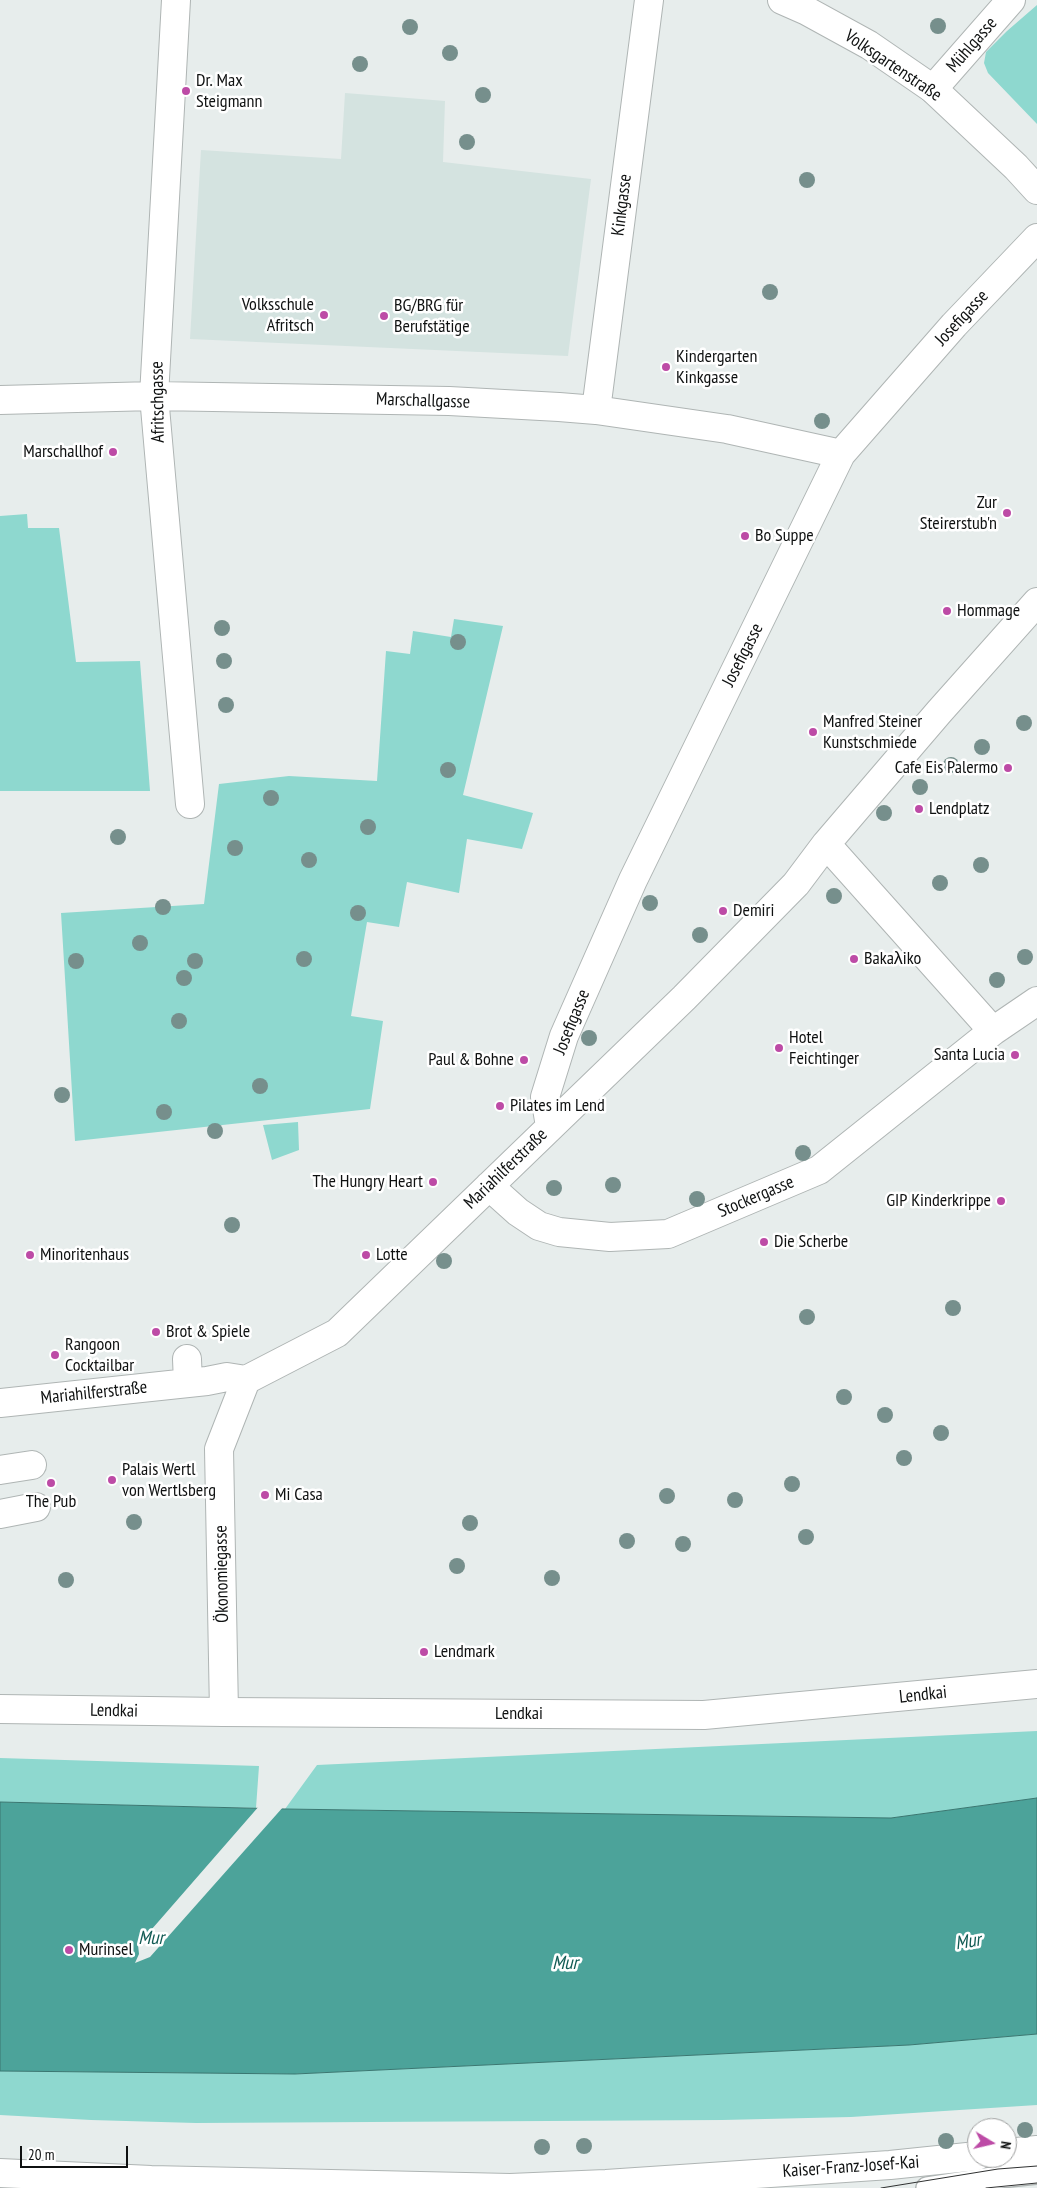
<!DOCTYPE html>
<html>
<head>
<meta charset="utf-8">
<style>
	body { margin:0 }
	#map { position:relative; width:1037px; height:2188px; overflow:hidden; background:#e7edec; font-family:"PT Sans Narrow",sans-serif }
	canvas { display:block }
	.north { position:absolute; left:967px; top:2118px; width:50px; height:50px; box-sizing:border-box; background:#fff; border:1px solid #9fa0a0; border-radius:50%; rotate:99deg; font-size:14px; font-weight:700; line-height:20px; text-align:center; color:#0f1111 }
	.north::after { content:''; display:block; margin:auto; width:18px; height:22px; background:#bd4ba6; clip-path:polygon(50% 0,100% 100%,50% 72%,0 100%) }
	.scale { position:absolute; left:20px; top:2146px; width:108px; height:22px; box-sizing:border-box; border:2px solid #0f1111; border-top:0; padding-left:6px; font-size:15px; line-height:18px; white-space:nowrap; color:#0f1111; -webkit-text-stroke:4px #fff; paint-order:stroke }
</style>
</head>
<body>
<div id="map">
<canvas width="1037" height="2188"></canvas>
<div class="north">N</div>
<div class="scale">20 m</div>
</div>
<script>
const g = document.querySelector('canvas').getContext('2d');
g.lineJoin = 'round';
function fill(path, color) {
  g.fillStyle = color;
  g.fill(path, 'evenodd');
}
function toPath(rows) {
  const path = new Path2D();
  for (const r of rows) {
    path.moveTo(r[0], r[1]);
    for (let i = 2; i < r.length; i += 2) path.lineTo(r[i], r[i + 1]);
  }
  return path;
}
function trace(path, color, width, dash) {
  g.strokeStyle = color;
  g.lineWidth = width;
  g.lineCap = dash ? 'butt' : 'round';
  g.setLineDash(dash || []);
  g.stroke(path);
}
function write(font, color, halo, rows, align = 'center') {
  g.font = font + ' "PT Sans Narrow",sans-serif';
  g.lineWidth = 5;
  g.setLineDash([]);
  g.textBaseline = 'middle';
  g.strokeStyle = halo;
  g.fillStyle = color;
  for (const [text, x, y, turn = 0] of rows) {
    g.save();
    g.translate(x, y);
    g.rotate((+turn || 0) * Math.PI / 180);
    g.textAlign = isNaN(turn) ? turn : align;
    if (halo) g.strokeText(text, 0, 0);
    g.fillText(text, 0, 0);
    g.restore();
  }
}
const built = toPath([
	[345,93,445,101,443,162,591,179,568,356,190,339,201,150,341,159]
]);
const green = toPath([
	[1037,5,1037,124,988,73,984,63,986,52,1007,31],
	[27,514,28,528,59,528,76,662,140,661,150,791,0,791,0,516],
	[454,619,503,626,463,795,533,813,522,849,467,839,459,893,407,882,399,927,367,922,351,1016,383,1021,370,1109,75,1141,61,913,204,904,219,784,289,776,377,781,386,651,410,654,413,631,451,637],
	[298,1122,299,1150,272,1160,263,1125],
	[1037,1731,1037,1798,891,1818,285,1809,317,1765],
	[0,1758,259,1766,256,1808,0,1802],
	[1037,2034,1037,2105,851,2117,722,2120,196,2123,91,2120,0,2115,0,2071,295,2074,909,2045]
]);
const water = toPath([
	[1037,1798,1037,2034,909,2045,295,2074,0,2071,0,1802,285,1809,891,1818,1037,1798]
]);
const pier = toPath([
	[260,1805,284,1806,150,1957,135,1963,139,1954,138,1945]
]);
const lane = toPath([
	[927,2188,999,2177,1037,2173]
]);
const street = toPath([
	[176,0,154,396,190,804],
	[933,89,1011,0],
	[0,400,154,396,449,401,559,407,596,410,727,429,841,454],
	[596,410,649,0],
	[826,844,993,1031],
	[550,1126,545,1097,564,1036,633,880,841,454,954,325,1037,238],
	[489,1186,518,1212,539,1226,559,1232,610,1237,668,1234,819,1170,993,1031,1037,1001],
	[187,1359,188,1383],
	[0,1403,207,1381,227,1377,246,1380,337,1333,684,998,796,884,826,844,939,712,1037,602],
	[0,1470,32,1465],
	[0,1514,36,1507],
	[224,1712,219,1449,246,1380]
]);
const secondary = toPath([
	[782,0,807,11,869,45,933,89,1016,167,1037,190]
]);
const primary = toPath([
	[0,1709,224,1712,704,1715,1037,1684],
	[1007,2153,1037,2150],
	[0,2173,151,2180,510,2188,606,2184,890,2165,977,2156]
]);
const tram = toPath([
	[881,2188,998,2169,1037,2166],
	[986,2188,1037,2183]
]);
const trees = [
	[938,26],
	[410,27],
	[450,53],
	[360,64],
	[483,95],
	[467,142],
	[807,180],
	[770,292],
	[822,421],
	[222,628],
	[458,642],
	[224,661],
	[226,705],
	[1024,723],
	[982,747],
	[951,765],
	[448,770],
	[920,787],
	[271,798],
	[884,813],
	[368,827],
	[118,837],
	[235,848],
	[309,860],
	[981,865],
	[940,883],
	[834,896],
	[650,903],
	[163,907],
	[358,913],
	[700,935],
	[140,943],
	[1025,957],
	[304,959],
	[76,961],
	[195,961],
	[184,978],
	[997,980],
	[179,1021],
	[589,1038],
	[260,1086],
	[62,1095],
	[164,1112],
	[215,1131],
	[803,1153],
	[613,1185],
	[554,1188],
	[697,1199],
	[232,1225],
	[444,1261],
	[953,1308],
	[807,1317],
	[844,1397],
	[885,1415],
	[941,1433],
	[904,1458],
	[792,1484],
	[667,1496],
	[735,1500],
	[134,1522],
	[470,1523],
	[806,1537],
	[627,1541],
	[683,1544],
	[457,1566],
	[552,1578],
	[66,1580],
	[1025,2130],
	[946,2141],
	[584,2146],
	[542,2147]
];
const markers = [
	[186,91,5,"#bd4ba6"],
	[324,315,5,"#bd4ba6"],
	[384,316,5,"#bd4ba6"],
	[666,367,5,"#bd4ba6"],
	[113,452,5,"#bd4ba6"],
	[1007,513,5,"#bd4ba6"],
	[745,536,5,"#bd4ba6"],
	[947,611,5,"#bd4ba6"],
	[813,732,5,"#bd4ba6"],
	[1008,768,5,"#bd4ba6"],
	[919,809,5,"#bd4ba6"],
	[723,911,5,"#bd4ba6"],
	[854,959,5,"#bd4ba6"],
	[779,1048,5,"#bd4ba6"],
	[1015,1055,5,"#bd4ba6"],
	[524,1060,5,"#bd4ba6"],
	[500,1106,5,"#bd4ba6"],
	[433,1182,5,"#bd4ba6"],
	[1001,1201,5,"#bd4ba6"],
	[764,1242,5,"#bd4ba6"],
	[30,1255,5,"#bd4ba6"],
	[366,1255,5,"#bd4ba6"],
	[156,1332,5,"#bd4ba6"],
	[55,1355,5,"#bd4ba6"],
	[112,1480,5,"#bd4ba6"],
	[51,1483,5,"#bd4ba6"],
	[265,1495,5,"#bd4ba6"],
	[424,1652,5,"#bd4ba6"],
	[69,1950,5,"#bd4ba6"]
];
const streetNames = [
	["Mühlgasse",972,45,-49],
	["Volksgartenstraße",893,66,34],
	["Kinkgasse",622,205,-83],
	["Josefigasse",962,318,-47],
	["Marschallgasse",423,401,2],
	["Afritschgasse",158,402,-91],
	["Josefigasse",743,655,-63],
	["Josefigasse",572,1022,-68],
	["Mariahilferstraße",506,1169,-44],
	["Stockergasse",756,1197,-23],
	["Mariahilferstraße",94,1393,-6],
	["Ökonomiegasse",222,1574,-91],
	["Lendkai",923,1695,-6],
	["Lendkai",114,1711,1],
	["Lendkai",519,1714],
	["Kaiser-Franz-Josef-Kai",851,2167,-4]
];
const poiNames = [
	["Dr. Max",196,81],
	["Steigmann",196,102],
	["Volksschule",314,305,"right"],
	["Afritsch",314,326,"right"],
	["BG/BRG für",394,306],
	["Berufstätige",394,327],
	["Kindergarten",676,357],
	["Kinkgasse",676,378],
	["Marschallhof",103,452,"right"],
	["Zur",997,503,"right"],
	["Steirerstub'n",997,524,"right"],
	["Bo Suppe",755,536],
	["Hommage",957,611],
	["Manfred Steiner",823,722],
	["Kunstschmiede",823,743],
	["Cafe Eis Palermo",998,768,"right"],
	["Lendplatz",929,809],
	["Demiri",733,911],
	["Bakaλiko",864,959],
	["Hotel",789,1038],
	["Feichtinger",789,1059],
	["Santa Lucia",1005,1055,"right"],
	["Paul & Bohne",514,1060,"right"],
	["Pilates im Lend",510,1106],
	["The Hungry Heart",423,1182,"right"],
	["GIP Kinderkrippe",991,1201,"right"],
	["Die Scherbe",774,1242],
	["Minoritenhaus",40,1255],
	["Lotte",376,1255],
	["Brot & Spiele",166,1332],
	["Rangoon",65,1345],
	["Cocktailbar",65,1366],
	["Palais Wertl",122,1470],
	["von Wertlsberg",122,1491],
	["Mi Casa",275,1495],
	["The Pub",51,1502,"center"],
	["Lendmark",434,1652],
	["Murinsel",79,1950]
];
const waterNames = [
	["Mur",151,1939],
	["Mur",968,1942,-9],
	["Mur",565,1964]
];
fill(built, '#d4e3e0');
fill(green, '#8ed8cf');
fill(water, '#4ca39a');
trace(water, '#3a7771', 1);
fill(pier, '#e7edec');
trace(lane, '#afb5b4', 24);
trace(street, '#afb5b4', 30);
trace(secondary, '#afb5b4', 30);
trace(primary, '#afb5b4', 30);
trace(lane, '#fff', 21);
trace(street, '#fff', 28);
trace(secondary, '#fff', 28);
trace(primary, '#fff', 28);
trace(tram, '#2f3131', 1);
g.fillStyle = '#768f8c';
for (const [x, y] of trees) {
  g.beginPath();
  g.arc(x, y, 8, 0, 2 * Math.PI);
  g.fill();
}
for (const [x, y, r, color] of markers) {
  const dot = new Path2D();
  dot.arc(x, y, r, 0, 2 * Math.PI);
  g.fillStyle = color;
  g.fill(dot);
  trace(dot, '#fff', 2);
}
write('18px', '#0f1111', '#fff', streetNames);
write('18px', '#0f1111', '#fff', poiNames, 'left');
write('italic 19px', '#115b54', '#fff', waterNames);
</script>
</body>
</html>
